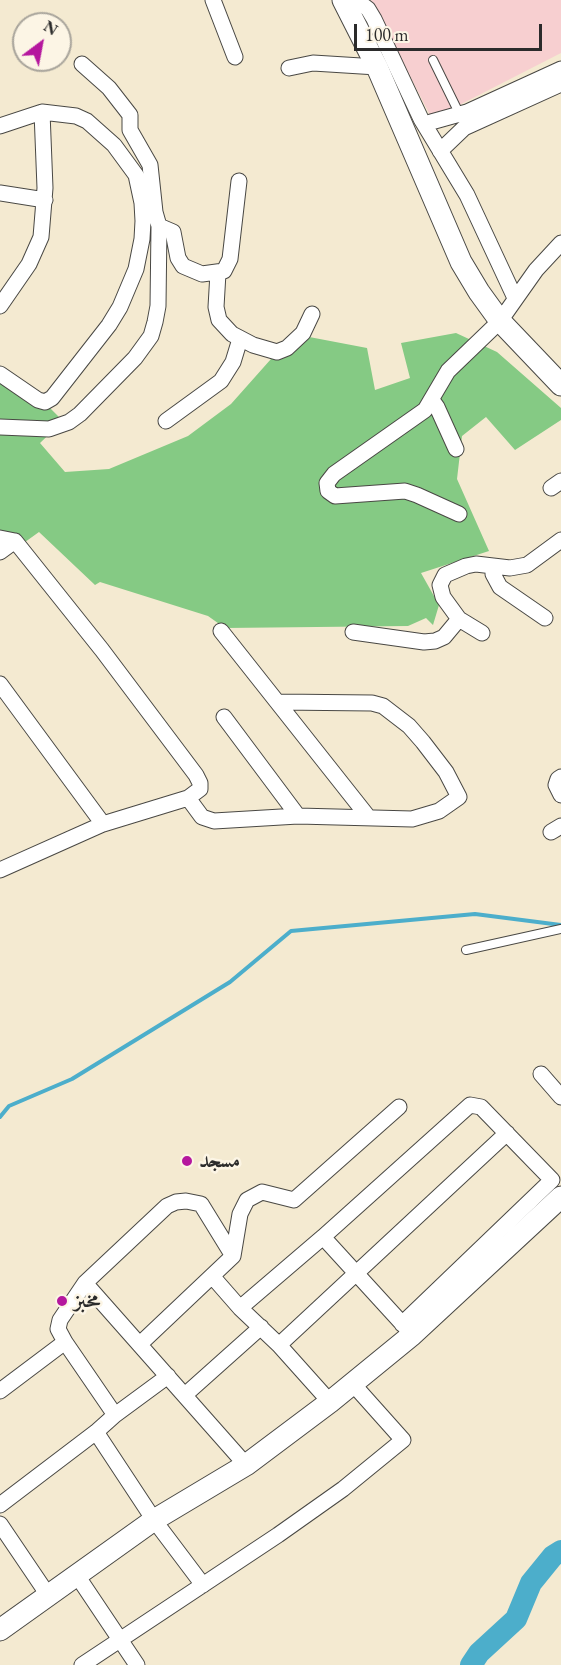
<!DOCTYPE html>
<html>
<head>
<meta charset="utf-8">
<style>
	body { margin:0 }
	#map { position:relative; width:561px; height:1665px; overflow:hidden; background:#f4ead1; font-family:"EB Garamond",serif }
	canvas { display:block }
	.north { position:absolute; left:12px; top:12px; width:60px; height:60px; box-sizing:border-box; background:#fcf5e5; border:2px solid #a8a49b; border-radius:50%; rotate:32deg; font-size:16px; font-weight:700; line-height:24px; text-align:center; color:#2b2b2b }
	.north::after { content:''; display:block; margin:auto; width:21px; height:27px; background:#b5179e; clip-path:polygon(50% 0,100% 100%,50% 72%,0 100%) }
	.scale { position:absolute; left:354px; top:24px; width:188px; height:27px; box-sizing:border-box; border:3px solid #2b2b2b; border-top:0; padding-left:8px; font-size:18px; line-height:21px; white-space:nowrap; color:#2b2b2b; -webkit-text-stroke:4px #fcf5e5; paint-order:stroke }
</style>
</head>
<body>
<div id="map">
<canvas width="561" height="1665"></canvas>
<div class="north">N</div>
<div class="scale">100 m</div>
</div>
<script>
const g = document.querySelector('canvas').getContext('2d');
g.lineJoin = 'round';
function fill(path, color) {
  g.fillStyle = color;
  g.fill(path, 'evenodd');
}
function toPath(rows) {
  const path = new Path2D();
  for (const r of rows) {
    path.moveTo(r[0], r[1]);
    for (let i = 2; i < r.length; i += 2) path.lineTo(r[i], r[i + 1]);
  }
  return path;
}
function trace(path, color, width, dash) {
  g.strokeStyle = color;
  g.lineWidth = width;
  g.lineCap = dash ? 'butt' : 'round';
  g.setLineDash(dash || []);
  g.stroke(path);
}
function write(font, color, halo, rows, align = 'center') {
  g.font = font + ' "EB Garamond",Amiri,serif';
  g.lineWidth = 5;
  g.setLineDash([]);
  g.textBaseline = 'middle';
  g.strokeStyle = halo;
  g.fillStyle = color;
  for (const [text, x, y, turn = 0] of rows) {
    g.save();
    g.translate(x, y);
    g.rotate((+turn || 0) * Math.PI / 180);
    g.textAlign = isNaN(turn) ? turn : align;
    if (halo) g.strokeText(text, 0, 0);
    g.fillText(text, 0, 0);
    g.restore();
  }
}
const built = toPath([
	[371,0,561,0,561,53,432,119]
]);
const green = toPath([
	[456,333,497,352,561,408,561,420,515,450,486,417,462,436,457,479,489,551,421,573,439,605,433,625,426,618,408,626,225,628,208,616,100,582,95,585,39,532,0,560,0,380,48,406,63,421,40,443,65,472,109,469,188,436,231,404,287,341,304,336,367,348,375,390,410,378,401,343]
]);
const stream = toPath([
	[0,1117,9,1106,72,1079,230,982,291,931,475,914,561,925]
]);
const river = toPath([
	[471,1665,479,1653,516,1619,531,1583,553,1556,561,1551]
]);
const lane = toPath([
	[433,60,460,115],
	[466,950,561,929]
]);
const street = toPath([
	[213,0,235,57],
	[345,3,353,1,360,3,368,9,374,19,421,119,467,195,515,298],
	[289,68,313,63,377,67],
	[424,124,467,112,561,69],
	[0,126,42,112,76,116,87,121,114,145,136,175,142,203,143,221,142,239,136,269,120,307,109,325,52,398,45,402,38,400,0,374],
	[440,151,464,128,561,84],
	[0,193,45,200],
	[159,226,173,232,178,258,183,266,202,274,224,271,230,259,239,181],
	[218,273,216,307,219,320,232,334,253,345,277,352,287,348,303,333,312,314],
	[0,306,29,264,41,237,45,188,42,112],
	[432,400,437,407,456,449],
	[166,421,221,381,233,362,240,339],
	[0,427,49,429,69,422,80,414,135,358,151,336,155,322,158,306,159,226,155,212,150,165,130,130,130,115,109,88,82,64],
	[551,488,561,481],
	[459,514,417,495,405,491,335,496,328,491,327,483,334,474,425,410,448,371,500,321,536,270,561,243],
	[0,538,15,541,102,650,196,775,200,783,200,789,188,798,202,817,214,821,298,816,412,819,439,811,459,797,446,772,423,742,409,726,383,706,372,703,279,702],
	[0,552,15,541],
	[493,566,493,574,500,587,545,618],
	[221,631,369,818],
	[353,632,424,642,435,641,444,637,459,619],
	[482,633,459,619,443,597,440,585,445,575,466,566,476,564,510,568,527,565,561,540],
	[0,684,103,824],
	[224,717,298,816],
	[561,777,558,779,556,785,561,795],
	[551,832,561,826],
	[0,870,103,824,188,798],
	[541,1074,561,1097],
	[323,1237,408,1330],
	[212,1276,240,1308,279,1345,330,1402],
	[85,1283,246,1465],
	[240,1308,323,1237,470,1105,481,1107,552,1180,402,1324],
	[140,1344,233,1256,240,1214,247,1200,262,1192,294,1200,399,1107],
	[279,1345,507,1133],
	[0,1391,65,1342],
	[186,1394,261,1327],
	[115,1415,65,1342,58,1329,60,1320,85,1283,167,1206,176,1202,186,1201,201,1204,233,1256],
	[96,1432,154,1520,203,1585],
	[0,1505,96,1432,115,1415,168,1376],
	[0,1524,48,1595],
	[76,1574,137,1665],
	[82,1665,278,1535,343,1489,403,1440,353,1384]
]);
const secondary = toPath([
	[343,0,377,67,461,262,479,292,500,321,561,385],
	[0,1630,154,1520,246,1465,330,1402,412,1335,561,1197]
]);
const markers = [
	[187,1161,6,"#b5179e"],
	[62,1301,6,"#b5179e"]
];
const poiNames = [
	["مسجد",199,1161],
	["مخبز",74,1301]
];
fill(built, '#f7cfd0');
fill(green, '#85ca84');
trace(stream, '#4caecb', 4);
trace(river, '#4caecb', 22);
trace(lane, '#494844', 10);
trace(street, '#494844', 17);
trace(secondary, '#494844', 23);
trace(lane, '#fff', 8);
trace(street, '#fff', 15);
trace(secondary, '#fff', 21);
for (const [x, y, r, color] of markers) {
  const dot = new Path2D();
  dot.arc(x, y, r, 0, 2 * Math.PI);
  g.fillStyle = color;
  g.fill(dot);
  trace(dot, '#fcf5e5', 2);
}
write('bold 21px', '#2b2b2b', '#fcf5e5', poiNames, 'left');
</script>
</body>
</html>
